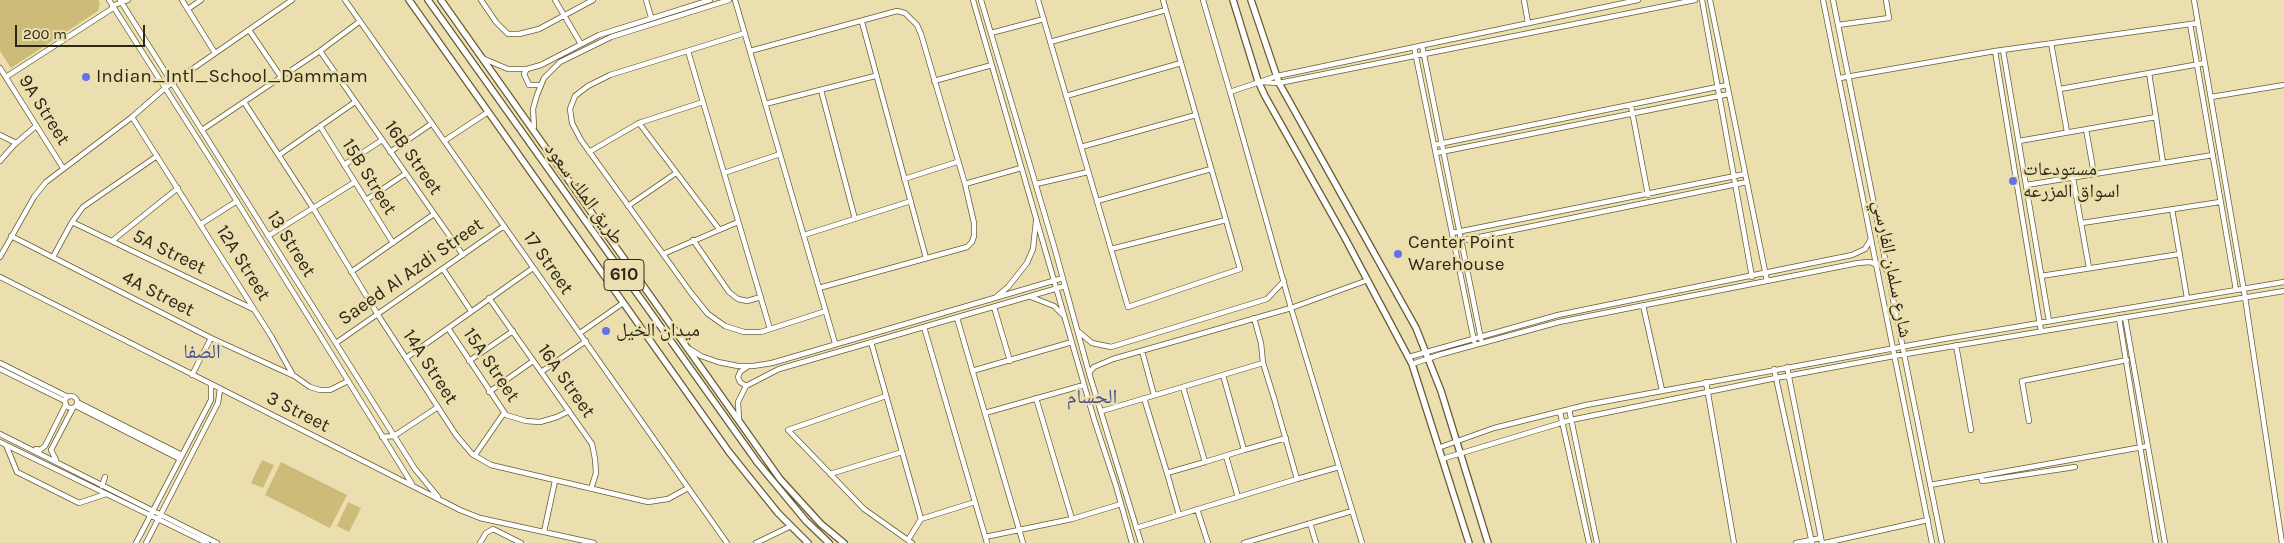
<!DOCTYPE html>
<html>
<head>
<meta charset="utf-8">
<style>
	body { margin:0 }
	#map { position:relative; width:2284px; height:543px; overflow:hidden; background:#ebdfb0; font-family:Karla,sans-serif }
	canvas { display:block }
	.scale { position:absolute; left:15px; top:25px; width:130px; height:22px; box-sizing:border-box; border:2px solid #2d2816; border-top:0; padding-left:6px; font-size:15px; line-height:18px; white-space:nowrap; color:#2d2816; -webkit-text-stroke:4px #ebdfb0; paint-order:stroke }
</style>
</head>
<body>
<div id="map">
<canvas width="2284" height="543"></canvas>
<div class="scale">200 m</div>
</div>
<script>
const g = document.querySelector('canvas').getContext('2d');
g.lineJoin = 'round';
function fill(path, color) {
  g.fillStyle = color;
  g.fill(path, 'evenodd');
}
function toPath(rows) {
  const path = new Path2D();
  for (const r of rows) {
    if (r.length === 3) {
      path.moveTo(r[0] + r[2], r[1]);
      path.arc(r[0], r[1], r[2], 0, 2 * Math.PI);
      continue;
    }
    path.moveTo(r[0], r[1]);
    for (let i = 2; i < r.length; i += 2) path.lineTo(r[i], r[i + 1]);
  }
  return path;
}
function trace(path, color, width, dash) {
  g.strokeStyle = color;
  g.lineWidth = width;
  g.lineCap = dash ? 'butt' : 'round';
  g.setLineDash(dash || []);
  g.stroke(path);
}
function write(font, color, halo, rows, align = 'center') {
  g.font = font + ' Karla,"Noto Naskh Arabic",sans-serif';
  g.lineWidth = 5;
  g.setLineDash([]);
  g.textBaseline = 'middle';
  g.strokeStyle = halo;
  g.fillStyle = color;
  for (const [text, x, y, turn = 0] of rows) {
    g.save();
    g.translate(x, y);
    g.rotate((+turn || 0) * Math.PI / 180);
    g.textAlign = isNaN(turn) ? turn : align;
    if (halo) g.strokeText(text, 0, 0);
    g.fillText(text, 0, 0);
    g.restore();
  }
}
const green = toPath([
	[0,0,98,0,100,2,98,11,11,68,0,51],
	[262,460,274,465,263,488,251,483],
	[281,462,347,495,330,528,265,495],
	[348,502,361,508,349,532,337,526]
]);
const minor = toPath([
	[109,0,218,171,412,484],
	[120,0,415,469,438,497],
	[182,0,215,53],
	[345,0,727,543],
	[481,0,496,22,508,34,519,34,539,29,593,0],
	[555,0,581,44],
	[646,0,651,17],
	[735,0,835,343],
	[973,0,1094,419,1116,486,1132,543],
	[981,0,1054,246,1089,373,1141,543],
	[1038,0,1128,307,1240,269,1163,0],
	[1203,0,1230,92,1277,76,1638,0],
	[1524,0,1528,23],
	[1702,0,1752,277],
	[1710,0,1767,281],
	[1823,0,1932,543],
	[1833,0,1942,543],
	[2194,0,2245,297,2282,543],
	[112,6,128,0],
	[188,9,201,0],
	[862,22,926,258],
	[2190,24,2236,290],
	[1838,25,1889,18,1886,0],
	[249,30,281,77],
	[745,33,610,75,588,86,575,96,570,109,572,123,581,140,691,293,708,314,725,326,744,332,761,332,826,311],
	[991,33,1044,19],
	[1050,42,1166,10],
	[2051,43,2067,132],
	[1422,45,1481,339],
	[1414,47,1474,341],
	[2003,50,2049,321],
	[320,51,463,255],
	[688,51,770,329],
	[750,51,897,11,905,13,917,25,921,34,965,184,974,223,974,236,972,242,967,247,819,288],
	[1995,51,2041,331],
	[482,58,508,69,527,69,541,65,599,35,710,0],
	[0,68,63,168],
	[527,69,524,74,529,85,541,85],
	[6,77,113,8],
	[1840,78,1995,51,2198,23],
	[934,81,992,65],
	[1262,82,1279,83,1695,0],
	[2060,89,2205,63],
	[821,90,855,219],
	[1230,92,1291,308,1362,543],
	[1066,96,1181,63],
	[2211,97,2284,85],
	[244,102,313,208,378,315,456,435,472,454,491,465,648,502,668,499,688,488],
	[765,104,875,76],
	[1631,106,1648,195],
	[132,117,271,336,293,375,310,387,320,390,330,390,348,381],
	[2156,117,2163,163],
	[639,123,719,229],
	[320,126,393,243],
	[534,127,533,109,537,95,544,78,560,62,611,37,729,0],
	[2086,129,2094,174],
	[202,130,320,51,359,22],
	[0,135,16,143],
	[444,141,488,112],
	[2019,141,2156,117,2149,73],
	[1434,145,1727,85],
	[1081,147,1196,115],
	[390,152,431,124],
	[589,152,639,123,703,102],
	[1436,153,1729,94],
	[279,155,355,102],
	[0,161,14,145,36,126],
	[344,165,382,140],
	[724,173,780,154],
	[2073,178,2089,268],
	[904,179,957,162],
	[965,184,1021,168],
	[1036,184,1088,172],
	[2026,185,2213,155],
	[366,200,405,174],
	[1097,201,1211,169],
	[628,206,676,173],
	[2172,209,2187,298],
	[72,222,253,309],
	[2082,223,2220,202],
	[201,224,237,201],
	[1452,233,1745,174],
	[804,235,911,201],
	[11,236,211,338,292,375],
	[268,236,355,182],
	[693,240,729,292,738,299,747,301,761,297],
	[112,241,178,188],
	[1460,241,1747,182],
	[1111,249,1226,220],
	[663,254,738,222],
	[0,257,34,197,46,182,132,117,165,88,292,0],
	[53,257,72,222,83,207,157,156],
	[443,269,471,311],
	[351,272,434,214],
	[2041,276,2180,254],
	[0,277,460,510,480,518,594,543],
	[996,297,1008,287,1027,263,1033,249,1036,221],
	[1031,297,1054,306,1063,315],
	[489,298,592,444,595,459,596,473,591,489],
	[1643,305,1662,390],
	[994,307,1010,361],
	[2125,317,2165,543],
	[957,318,1023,543],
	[1254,318,1261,343,1263,363],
	[2119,318,2156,543],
	[924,327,987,543],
	[448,328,506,415,526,421,540,422,557,417,569,411],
	[1079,332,1092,343,1111,347,1267,299,1284,281],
	[580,333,623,303],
	[871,342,921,519,908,540],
	[336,343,504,226],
	[1956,345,1971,430],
	[688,348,701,356,718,362,738,366,753,366,772,363,1063,278],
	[1142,351,1154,395],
	[1409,357,1558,315,1852,255,1865,249,1871,239],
	[406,358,533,268],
	[469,361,513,331],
	[0,363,68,397],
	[1412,364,1442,354,1559,322,1858,263,1870,262,1877,265],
	[1787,367,1822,543],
	[0,369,65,401],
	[1774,369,1812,543],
	[972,371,1072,342],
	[541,372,586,341],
	[1089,373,1094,367,1113,359,1291,308,1368,280],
	[192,375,211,338],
	[1706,382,1734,543],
	[746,386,740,382,738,377,740,372,747,367],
	[489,392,533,361],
	[886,396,788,430,864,509,912,543],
	[71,402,6],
	[1036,398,1072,519],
	[1144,398,1167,473],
	[77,402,182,455],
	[76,406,180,459],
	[1569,409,1597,543],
	[1102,411,1263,363,1274,398,1297,479,1136,528],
	[1560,412,1589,543],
	[985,413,1084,385],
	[739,420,738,402,746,386,779,369,1065,286],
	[2029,421,2022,381,2127,360],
	[0,434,217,543],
	[382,437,394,436,438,407],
	[0,442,207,543],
	[6,445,17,472,79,503,106,494],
	[1438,448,1494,428,1586,405,1944,339,2284,282],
	[36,449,40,450,45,446,66,404],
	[1244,450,1286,438],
	[475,455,504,413],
	[1226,456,1238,497],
	[1442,459,1571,420,1776,378,1894,356,2284,291],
	[56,460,51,450,73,408],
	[1205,462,1244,450,1223,375],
	[830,474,902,452],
	[1981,476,1982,481,2075,467],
	[1297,479,1339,467],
	[1930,485,2148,446],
	[102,486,105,477],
	[1197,509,1208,543],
	[1179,515,1167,473,1205,462,1183,387],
	[921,519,975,502],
	[1310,523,1316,543],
	[544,532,555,481],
	[985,537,1072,519,1121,504],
	[136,543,211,400,211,385],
	[146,543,218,403,220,389],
	[480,543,486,533,493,529,521,543],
	[756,543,791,526],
	[1244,543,1352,511],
	[1796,543,1821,538],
	[1825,543,1928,520]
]);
const major = toPath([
	[409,0,729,452,778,513,808,543],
	[428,0,757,462,806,521,829,543],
	[441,0,780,479,821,524,844,543],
	[1233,0,1258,81,1265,96,1345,238,1412,364,1469,543],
	[1251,0,1279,83,1416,328,1441,391,1488,543]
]);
const markers = [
	[86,77,5,"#6471e9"],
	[2013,181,5,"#6471e9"],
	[1398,254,5,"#6471e9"],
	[606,331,5,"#6471e9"]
];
const shields = [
	[624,275,40]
];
const shieldNames = [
	["610",624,275]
];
const poiNames = [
	["Indian_Intl_School_Dammam",96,77],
	["مستودعات",2023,170],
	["اسواق المزرعه",2023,192],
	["Center Point",1408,243],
	["Warehouse",1408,265],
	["ميدان الخيل",616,331]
];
const streetNames = [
	["9A Street",44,110,58],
	["16B Street",413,158,55],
	["15B Street",369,177,58],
	["طريق الملك سعود",584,194,54],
	["13 Street",291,244,58],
	["5A Street",169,252,26],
	["12A Street",243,263,58],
	["17 Street",548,263,55],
	["شارع سلمان الفارسي",1892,269,79],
	["Saeed Al Azdi Street",411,272,-35],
	["4A Street",158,294,27],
	["15A Street",491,365,56],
	["14A Street",430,367,57],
	["16A Street",566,381,55],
	["3 Street",298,412,27]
];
const neighbourhoodNames = [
	["الصفا",202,352],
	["الحسام",1092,397]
];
fill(green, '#cdbb79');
trace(minor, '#675c31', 6);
trace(major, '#675c31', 8);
trace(minor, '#fff', 4.5);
trace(major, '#fff', 5.5);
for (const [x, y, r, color] of markers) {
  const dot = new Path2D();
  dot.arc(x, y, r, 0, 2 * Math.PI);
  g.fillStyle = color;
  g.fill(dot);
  trace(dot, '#ebdfb0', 2);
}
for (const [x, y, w] of shields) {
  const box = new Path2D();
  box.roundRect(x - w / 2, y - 15.5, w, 31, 4);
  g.fillStyle = '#ebdfb0';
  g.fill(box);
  trace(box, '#2d2816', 1);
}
write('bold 18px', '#2d2816', null, shieldNames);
write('19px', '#2d2816', '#ebdfb0', poiNames, 'left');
write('19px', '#2d2816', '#ebdfb0', streetNames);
write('20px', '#434c89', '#ebdfb0', neighbourhoodNames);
</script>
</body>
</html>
